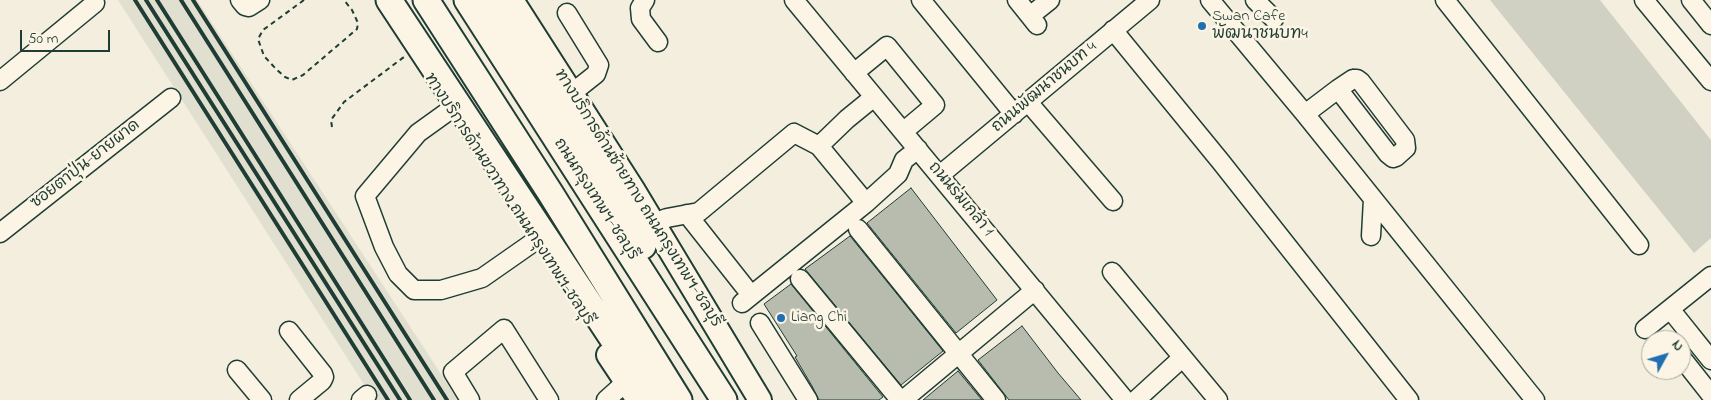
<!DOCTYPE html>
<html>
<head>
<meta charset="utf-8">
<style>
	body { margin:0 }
	#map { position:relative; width:1711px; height:400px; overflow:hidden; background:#f3eede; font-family:"Indie Flower",sans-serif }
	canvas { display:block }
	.north { position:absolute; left:1641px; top:330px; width:50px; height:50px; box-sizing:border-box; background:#fcf5e5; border:1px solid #a4ab9e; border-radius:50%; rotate:51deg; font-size:14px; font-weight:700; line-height:20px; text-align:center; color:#1f3d34 }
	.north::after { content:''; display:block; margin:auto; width:18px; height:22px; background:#1f6fb2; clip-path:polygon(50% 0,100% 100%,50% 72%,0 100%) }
	.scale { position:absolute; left:20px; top:30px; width:90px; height:22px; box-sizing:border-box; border:2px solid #1f3d34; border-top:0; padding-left:6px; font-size:15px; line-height:18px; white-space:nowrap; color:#1f3d34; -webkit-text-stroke:4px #fcf5e5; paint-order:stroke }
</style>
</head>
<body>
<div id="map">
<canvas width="1711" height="400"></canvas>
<div class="north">N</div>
<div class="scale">50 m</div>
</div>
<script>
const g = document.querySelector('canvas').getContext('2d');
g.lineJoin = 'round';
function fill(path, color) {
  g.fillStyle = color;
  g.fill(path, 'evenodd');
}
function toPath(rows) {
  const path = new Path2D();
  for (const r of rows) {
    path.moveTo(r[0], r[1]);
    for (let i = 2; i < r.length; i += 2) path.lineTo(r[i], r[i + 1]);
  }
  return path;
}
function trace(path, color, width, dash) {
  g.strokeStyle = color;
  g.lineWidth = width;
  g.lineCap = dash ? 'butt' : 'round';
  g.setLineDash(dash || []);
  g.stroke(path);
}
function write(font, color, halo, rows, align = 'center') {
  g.font = font + ' "Indie Flower","Playpen Sans Thai",sans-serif';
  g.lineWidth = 5;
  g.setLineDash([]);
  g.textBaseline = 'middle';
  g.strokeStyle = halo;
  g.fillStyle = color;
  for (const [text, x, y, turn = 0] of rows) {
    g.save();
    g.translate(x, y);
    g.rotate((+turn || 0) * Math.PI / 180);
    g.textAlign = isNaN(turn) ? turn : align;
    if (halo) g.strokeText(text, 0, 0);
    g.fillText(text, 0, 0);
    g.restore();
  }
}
const built = toPath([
	[118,0,197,0,458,400,374,400]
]);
const green = toPath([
	[1490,0,1600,0,1711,140,1711,238,1694,253]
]);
const building = toPath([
	[911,188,997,300,956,333,867,223,911,188],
	[850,236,943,351,901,385,805,269,850,236],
	[791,284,883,397,879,400,819,400,812,386,795,357,797,356,764,304,791,284],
	[1022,326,1058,373,1081,400,1009,400,978,360,1022,326],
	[958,371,982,400,923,400,958,371]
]);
const path = toPath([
	[304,0,263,30,258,39,264,56,276,69,285,77,292,80,303,75,357,29,358,23,352,10,344,0],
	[332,127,331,120,344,102,404,57]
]);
const minor = toPath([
	[240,0,245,6,249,7,260,0],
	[645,0,640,8,641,19,658,42],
	[794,0,1125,400],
	[921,0,1014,114],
	[1017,0,1037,25],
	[1210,0,1305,114,1535,400],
	[1255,0,1274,19],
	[1445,0,1639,245],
	[1644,0,1711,81],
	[1691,0,1711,25],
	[567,13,599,65,596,74,572,93],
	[1030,16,1050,0],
	[1113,30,1221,162,1409,400],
	[854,73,887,46,935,105,904,131],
	[1353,79,1357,79,1361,82,1405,140,1406,148,1396,157,1393,158,1388,154,1338,89,1353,79],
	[0,81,95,3],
	[1028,102,1113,201],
	[450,110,418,133,365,196,384,247,398,274,414,290,441,290,482,278,535,241],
	[1305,114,1338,89],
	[940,175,1150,0],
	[866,203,819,146,847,119,874,97],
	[687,214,751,295],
	[654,223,667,218,699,212,794,133,819,146],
	[858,229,996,400],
	[0,233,171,98],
	[1371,236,1373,199],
	[1112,272,1218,400],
	[800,279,900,400],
	[742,303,866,203,898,174,904,160,918,149],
	[1670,309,1711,360],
	[760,323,808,400],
	[1645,329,1711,276],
	[289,331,323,374,324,377,322,381,299,400],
	[1681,357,1711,395],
	[237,370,262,400],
	[361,400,367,395],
	[470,400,453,372,504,329,549,400],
	[606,400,626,382],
	[903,400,1035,290],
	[1136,400,1182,358]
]);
const major = toPath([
	[512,0,633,189,760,400],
	[608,355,638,400]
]);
const highway = toPath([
	[389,0,653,400],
	[426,0,551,194,679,400],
	[467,0,724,400],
	[493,0,597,162,643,246]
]);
const rail = toPath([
	[135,0,388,400],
	[146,0,400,400],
	[157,0,410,400],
	[181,0,434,400],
	[193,0,447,400]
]);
const markers = [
	[1202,26,5,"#1f6fb2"],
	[781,318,5,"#1f6fb2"]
];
const poiNames = [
	["Swan Cafe",1212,17],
	["พัฒนาชนบท4",1212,35],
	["Liang Chi",791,318]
];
const streetNames = [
	["ถนนพัฒนาชนบท 4",1045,88,-40],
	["ซอยตาปุ่น-ยายผาด",86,165,-38],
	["ทางบริการด้านซ้ายทาง ถนนกรุงเทพฯ-ชลบุรี",637,199,58],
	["ทางบริการด้านขวาทาง ถนนกรุงเทพฯ-ชลบุรี",508,200,57],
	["ถนนกรุงเทพฯ-ชลบุรี",595,200,57],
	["ถนนร่มเกล้า 1",960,200,50]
];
fill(built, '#e1dfd0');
fill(green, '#d0d1c2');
fill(building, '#b8bcae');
trace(building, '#1f3d34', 1);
trace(minor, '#1f3d34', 21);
trace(major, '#1f3d34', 26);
trace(highway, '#1f3d34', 29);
trace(path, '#1f3d34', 2, [5, 4]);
trace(minor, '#fcf5e5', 18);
trace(major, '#fcf5e5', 22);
trace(highway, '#fcf5e5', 25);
trace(rail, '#1f3d34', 4);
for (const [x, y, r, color] of markers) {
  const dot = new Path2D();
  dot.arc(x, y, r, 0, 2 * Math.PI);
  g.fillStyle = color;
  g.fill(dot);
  trace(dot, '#fcf5e5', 2);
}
write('16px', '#1f3d34', '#fcf5e5', poiNames, 'left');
write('16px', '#1f3d34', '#fcf5e5', streetNames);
</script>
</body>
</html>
